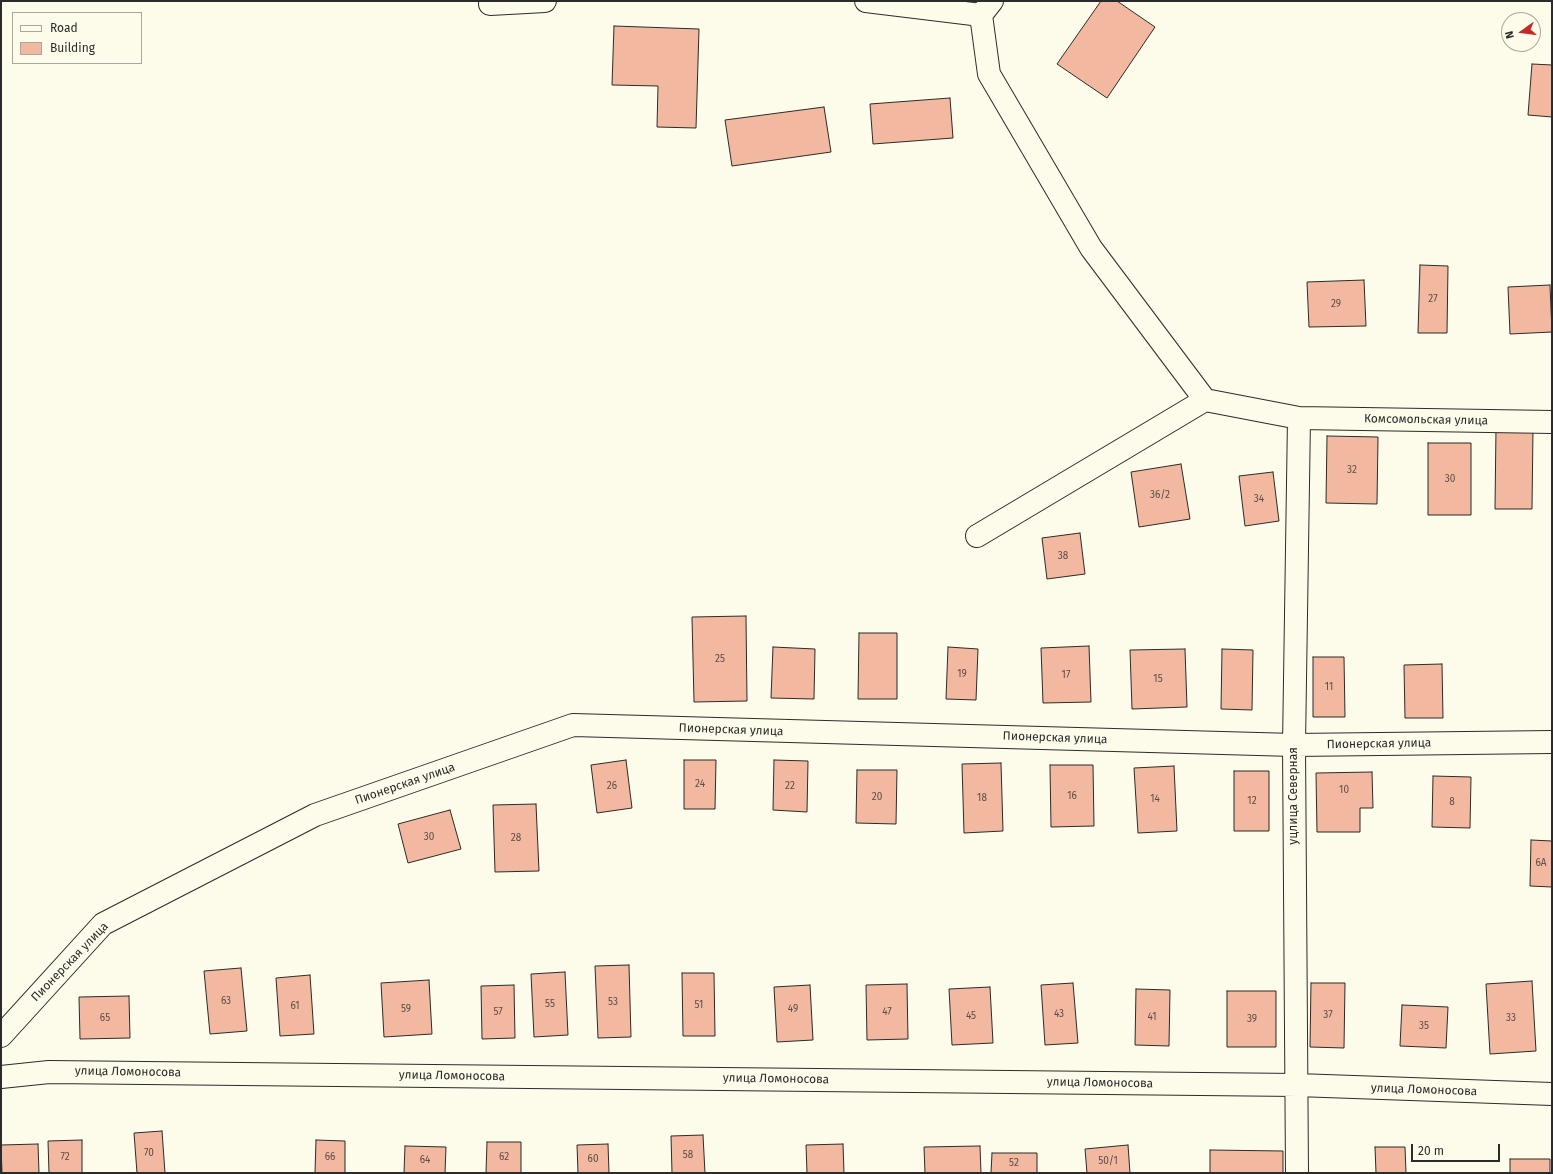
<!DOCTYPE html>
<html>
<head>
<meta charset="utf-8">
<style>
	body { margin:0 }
	#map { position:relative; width:1553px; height:1174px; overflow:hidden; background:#fdfbea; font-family:"Fira Sans",sans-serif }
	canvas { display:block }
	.frame { position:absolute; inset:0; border:2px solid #2b2b2b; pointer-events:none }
	.legend { position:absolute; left:12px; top:12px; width:130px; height:52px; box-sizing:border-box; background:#fdfbea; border:1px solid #a9a89e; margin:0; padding:5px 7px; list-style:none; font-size:12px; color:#2b2b2b }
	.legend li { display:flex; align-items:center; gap:8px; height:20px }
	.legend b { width:20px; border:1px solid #a9a89e }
	.north { position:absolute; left:1501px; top:12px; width:40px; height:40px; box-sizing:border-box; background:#fdfbea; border:1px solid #a9a89e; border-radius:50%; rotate:256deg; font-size:11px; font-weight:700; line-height:16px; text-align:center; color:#2b2b2b }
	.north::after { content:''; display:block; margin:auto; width:14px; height:18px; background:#c62828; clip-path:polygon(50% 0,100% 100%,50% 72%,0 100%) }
	.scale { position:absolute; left:1411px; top:1144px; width:89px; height:18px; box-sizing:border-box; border:2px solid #2b2b2b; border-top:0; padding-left:5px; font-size:12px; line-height:14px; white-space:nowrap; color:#2b2b2b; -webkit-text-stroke:3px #fdfbea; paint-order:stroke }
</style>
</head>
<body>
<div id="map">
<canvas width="1553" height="1174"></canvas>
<div class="frame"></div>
<ul class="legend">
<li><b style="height:5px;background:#fdfbea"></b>Road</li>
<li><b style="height:11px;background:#f2b8a0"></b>Building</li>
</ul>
<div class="north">N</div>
<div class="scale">20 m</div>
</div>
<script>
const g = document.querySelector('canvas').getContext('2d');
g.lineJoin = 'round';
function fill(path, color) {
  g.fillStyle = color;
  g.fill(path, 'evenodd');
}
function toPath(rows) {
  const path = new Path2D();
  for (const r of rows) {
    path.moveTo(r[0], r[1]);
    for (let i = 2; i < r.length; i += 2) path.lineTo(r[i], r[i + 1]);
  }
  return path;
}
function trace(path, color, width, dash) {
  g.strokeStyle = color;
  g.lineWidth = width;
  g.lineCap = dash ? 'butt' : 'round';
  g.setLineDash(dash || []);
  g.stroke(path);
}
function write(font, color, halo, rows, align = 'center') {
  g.font = font + ' "Fira Sans",sans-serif';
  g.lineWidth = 3;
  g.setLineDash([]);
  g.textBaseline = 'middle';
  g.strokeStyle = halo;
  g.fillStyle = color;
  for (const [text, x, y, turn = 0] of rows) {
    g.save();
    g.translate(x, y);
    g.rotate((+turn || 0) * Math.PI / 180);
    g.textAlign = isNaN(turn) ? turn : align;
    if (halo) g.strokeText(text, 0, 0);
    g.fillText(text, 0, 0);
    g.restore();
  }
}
const building = toPath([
	[1101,1,1117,1,1155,27,1107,98,1057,64,1101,1],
	[614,26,699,29,696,128,657,127,658,86,612,85,614,26],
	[1532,64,1552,65,1552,117,1528,115,1532,64],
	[950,98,953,138,873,144,870,104,950,98],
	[824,107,831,152,732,166,725,120,824,107],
	[1420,265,1448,266,1447,333,1418,333,1420,265],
	[1364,280,1366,326,1309,327,1307,282,1364,280],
	[1550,285,1552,332,1510,334,1508,287,1550,285],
	[1496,427,1533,428,1532,509,1495,509,1496,427],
	[1327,436,1378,437,1377,504,1326,503,1327,436],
	[1428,443,1471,443,1471,515,1428,515,1428,443],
	[1181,464,1190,519,1139,527,1131,472,1181,464],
	[1273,472,1279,521,1245,526,1239,476,1273,472],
	[1080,533,1085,574,1047,579,1042,538,1080,533],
	[746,616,747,701,694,702,692,617,746,616],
	[859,633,897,633,897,699,858,699,859,633],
	[1089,646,1091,702,1043,703,1041,648,1089,646],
	[773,647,815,649,814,699,771,698,773,647],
	[948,647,978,649,976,700,946,699,948,647],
	[1185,649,1187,707,1132,709,1130,650,1185,649],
	[1222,649,1253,650,1252,710,1221,709,1222,649],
	[1313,657,1344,657,1345,717,1313,717,1313,657],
	[1442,664,1443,718,1405,718,1404,665,1442,664],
	[626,760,632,808,597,813,591,765,626,760],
	[684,760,716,760,715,809,684,809,684,760],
	[774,760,808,761,807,812,773,810,774,760],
	[1001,763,1003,831,964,833,962,764,1001,763],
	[1050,765,1093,765,1094,826,1051,827,1050,765],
	[1174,766,1177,831,1138,833,1134,768,1174,766],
	[857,770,897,770,896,824,856,823,857,770],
	[1234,771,1269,771,1269,831,1234,831,1234,771],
	[1372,772,1373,808,1360,808,1360,832,1317,832,1316,773,1372,772],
	[1433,776,1471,777,1470,828,1432,827,1433,776],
	[536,804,539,871,495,872,493,805,536,804],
	[450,810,461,849,408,863,398,824,450,810],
	[1531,840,1552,841,1552,887,1530,886,1531,840],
	[629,965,631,1037,598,1038,595,966,629,965],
	[241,968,247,1031,210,1034,204,971,241,968],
	[565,972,568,1035,534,1037,531,974,565,972],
	[682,973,714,973,715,1036,683,1036,682,973],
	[310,975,314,1034,280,1036,276,978,310,975],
	[429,980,432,1034,384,1037,381,983,429,980],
	[1532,981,1536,1051,1490,1054,1486,984,1532,981],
	[1073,983,1078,1043,1045,1045,1041,985,1073,983],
	[1311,983,1345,983,1344,1048,1310,1047,1311,983],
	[907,984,908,1039,867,1040,866,985,907,984],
	[514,985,515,1038,482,1039,481,986,514,985],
	[810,985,813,1040,777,1042,774,987,810,985],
	[990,987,993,1043,952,1045,949,989,990,987],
	[1136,989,1170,990,1169,1046,1135,1045,1136,989],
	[1227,991,1276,991,1276,1047,1227,1047,1227,991],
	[129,996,130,1038,80,1039,79,997,129,996],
	[1402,1005,1448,1007,1446,1048,1400,1046,1402,1005],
	[162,1131,165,1173,137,1173,134,1133,162,1131],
	[703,1135,705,1173,672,1173,671,1136,703,1135],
	[82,1140,82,1173,49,1173,48,1141,82,1140],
	[316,1140,345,1141,345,1173,315,1173,316,1140],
	[487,1142,521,1142,521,1173,486,1173,487,1142],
	[38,1144,39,1173,2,1173,1,1145,38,1144],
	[608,1144,609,1173,578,1173,577,1145,608,1144],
	[843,1144,844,1173,807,1173,806,1145,843,1144],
	[1128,1145,1130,1173,1087,1173,1085,1149,1128,1145],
	[405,1146,446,1147,445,1173,404,1173,405,1146],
	[980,1146,981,1173,925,1173,924,1147,980,1146],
	[1375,1147,1405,1147,1406,1173,1376,1173,1375,1147],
	[1210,1150,1283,1151,1283,1173,1210,1173,1210,1150],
	[992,1153,1037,1153,1037,1173,991,1173,992,1153],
	[1510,1159,1550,1159,1550,1173,1510,1173,1510,1159]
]);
const street = toPath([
	[866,1,981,15,989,74,1091,248,1205,400,1299,418,1552,422],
	[490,4,545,1],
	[981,15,992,1],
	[977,536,1205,400],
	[1,1036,103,924,315,815,573,725,1294,745,1552,742],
	[1,1077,49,1072,1297,1085,1552,1094],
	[1297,1173,1294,745,1299,418]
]);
const numberNames = [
	["27",1433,299],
	["29",1336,304],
	["32",1352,470],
	["30",1450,479],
	["36/2",1160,495],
	["34",1259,499],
	["38",1063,556],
	["25",720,659],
	["19",962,674],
	["17",1066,675],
	["15",1158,679],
	["11",1329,687],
	["24",700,784],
	["26",612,786],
	["22",790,786],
	["10",1344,790],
	["16",1072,796],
	["20",877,797],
	["18",982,798],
	["14",1155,799],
	["12",1252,801],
	["8",1452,802],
	["30",429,837],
	["28",516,838],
	["6А",1541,863],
	["63",226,1001],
	["53",613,1002],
	["55",550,1004],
	["51",699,1005],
	["61",295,1006],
	["59",406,1009],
	["49",793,1009],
	["57",498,1012],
	["47",887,1012],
	["43",1059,1014],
	["37",1328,1015],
	["45",971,1016],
	["41",1152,1017],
	["65",105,1018],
	["33",1511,1018],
	["39",1252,1019],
	["35",1424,1026],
	["70",149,1153],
	["58",688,1155],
	["72",65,1157],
	["66",330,1157],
	["62",504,1157],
	["60",593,1159],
	["64",425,1160],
	["50/1",1108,1161],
	["52",1014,1163]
];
const streetNames = [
	["Комсомольская улица",1426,420,1],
	["Пионерская улица",731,730,2],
	["Пионерская улица",1055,738,2],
	["Пионерская улица",1379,744,-1],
	["Пионерская улица",405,784,-19],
	["уцлица Северная",1294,796,-90],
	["Пионерская улица",70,962,-46],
	["улица Ломоносова",128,1072,1],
	["улица Ломоносова",452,1076,1],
	["улица Ломоносова",776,1079,1],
	["улица Ломоносова",1100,1083,1],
	["улица Ломоносова",1424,1090,2]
];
fill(building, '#f2b8a0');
trace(building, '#2b2b2b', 1);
trace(street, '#2b2b2b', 24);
trace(street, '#fdfbea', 22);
write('10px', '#5d4e48', null, numberNames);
write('12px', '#2b2b2b', '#fdfbea', streetNames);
</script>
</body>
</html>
